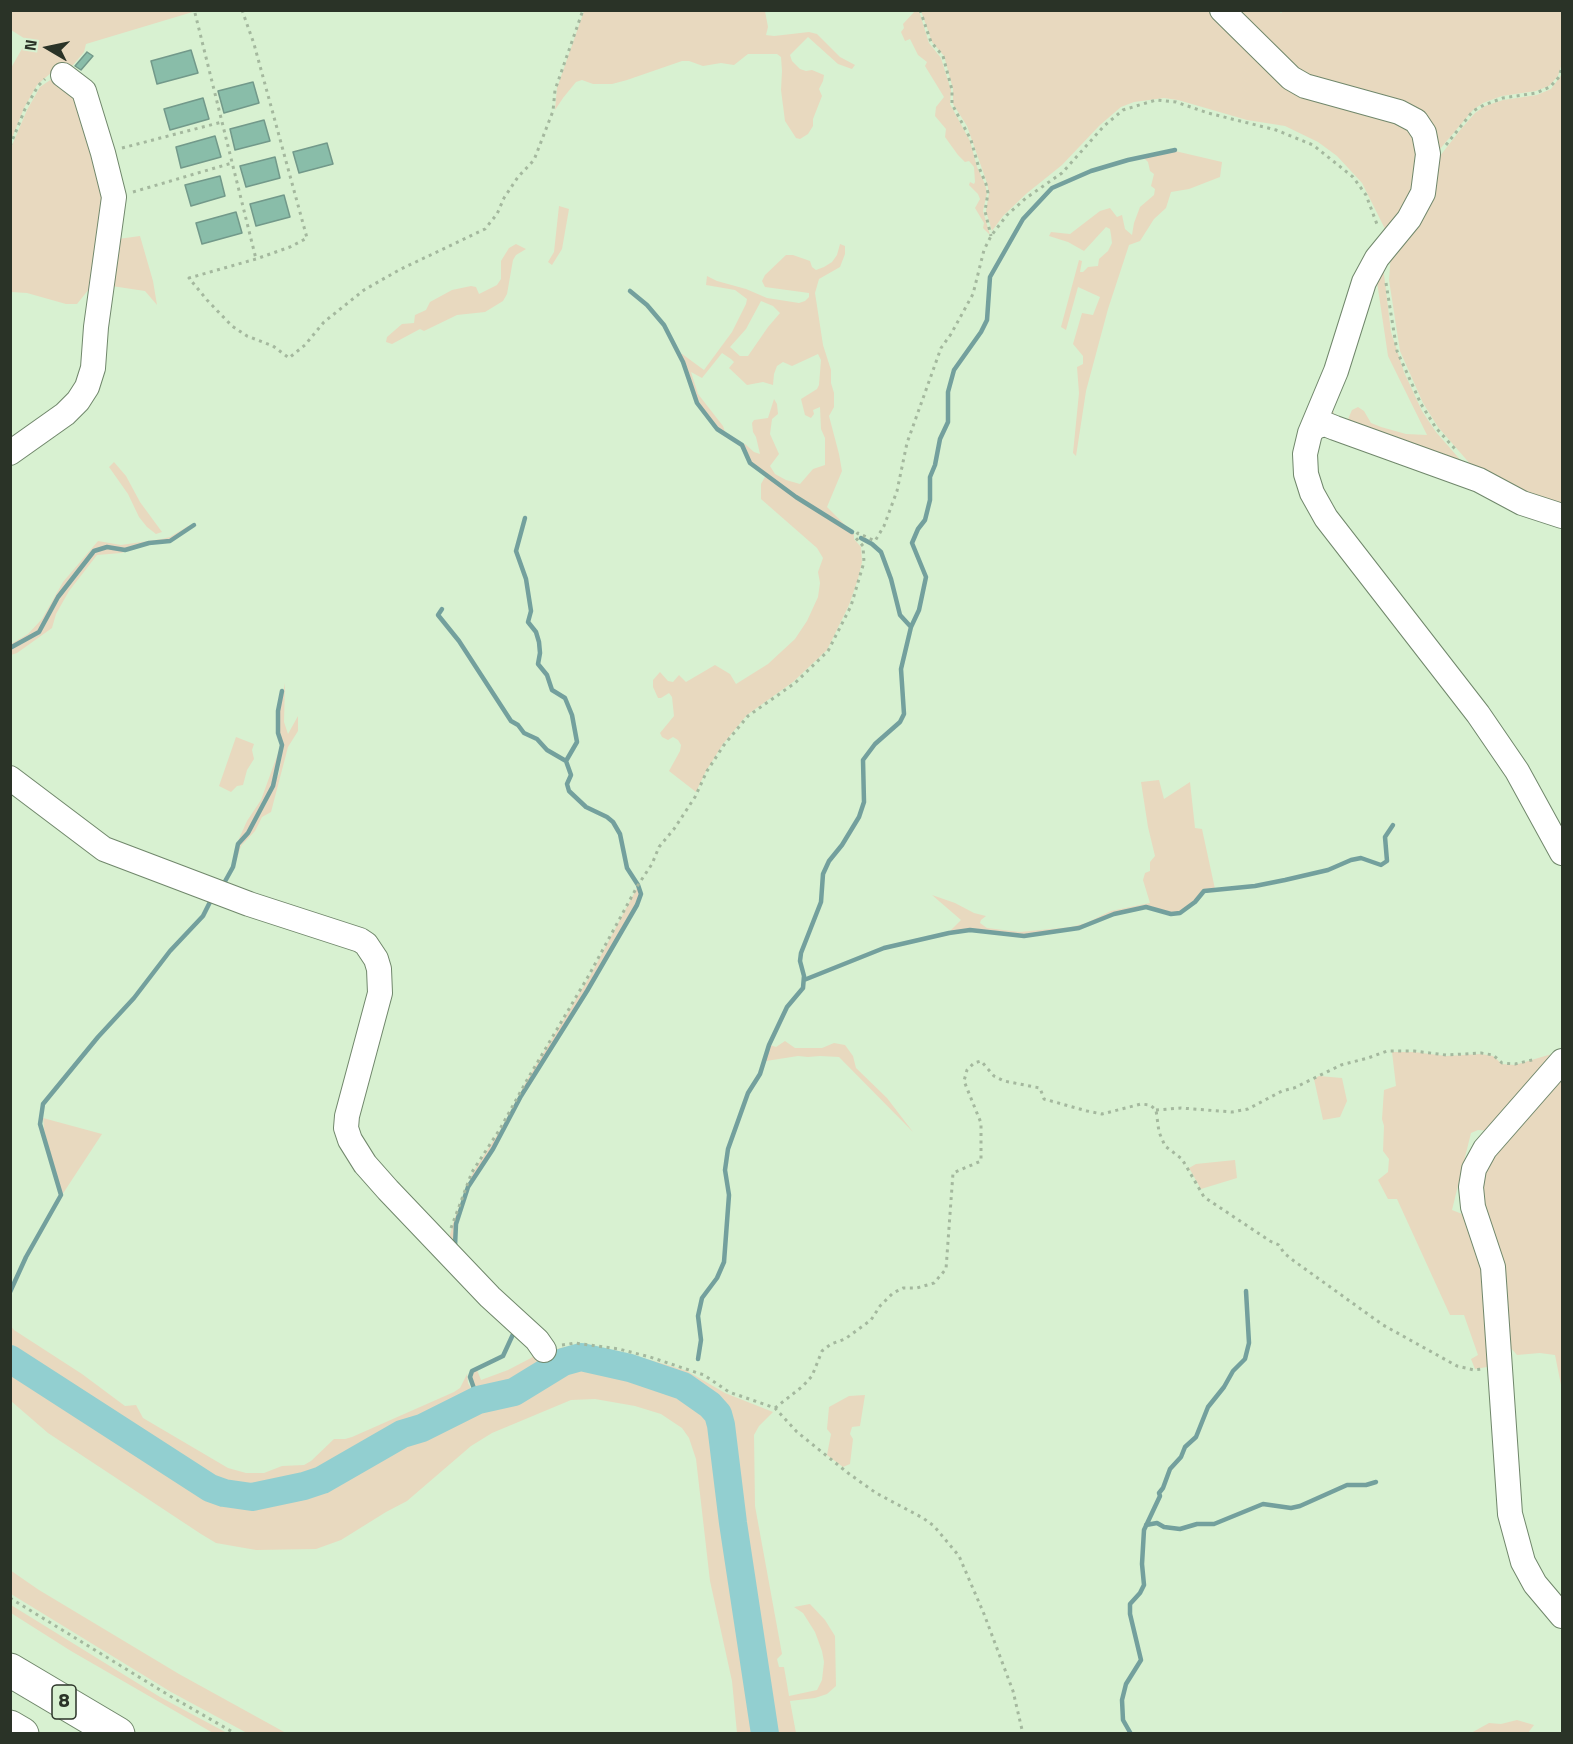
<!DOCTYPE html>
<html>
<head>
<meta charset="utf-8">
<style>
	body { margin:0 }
	#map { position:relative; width:1573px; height:1744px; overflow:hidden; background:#d8f1d1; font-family:"Titillium Web",sans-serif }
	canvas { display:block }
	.frame { position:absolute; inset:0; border:12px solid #2a3327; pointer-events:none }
	.north { position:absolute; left:18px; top:18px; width:60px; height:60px; -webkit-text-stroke:4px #d8f1d1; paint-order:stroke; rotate:279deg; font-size:16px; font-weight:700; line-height:24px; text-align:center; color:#2a3327 }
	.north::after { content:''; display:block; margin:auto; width:21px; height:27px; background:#2a3327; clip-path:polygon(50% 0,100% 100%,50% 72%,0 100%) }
</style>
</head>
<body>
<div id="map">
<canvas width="1573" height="1744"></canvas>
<div class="frame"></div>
<div class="north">N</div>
</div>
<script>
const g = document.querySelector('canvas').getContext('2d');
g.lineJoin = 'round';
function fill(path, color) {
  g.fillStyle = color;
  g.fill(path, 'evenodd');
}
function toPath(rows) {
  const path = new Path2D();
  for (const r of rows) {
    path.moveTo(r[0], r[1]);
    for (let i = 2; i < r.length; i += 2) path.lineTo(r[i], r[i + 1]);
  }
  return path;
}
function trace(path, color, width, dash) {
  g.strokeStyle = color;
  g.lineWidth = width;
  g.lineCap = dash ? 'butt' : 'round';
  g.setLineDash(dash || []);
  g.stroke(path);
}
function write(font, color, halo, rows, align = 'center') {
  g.font = font + ' "Titillium Web",sans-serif';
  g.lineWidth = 6;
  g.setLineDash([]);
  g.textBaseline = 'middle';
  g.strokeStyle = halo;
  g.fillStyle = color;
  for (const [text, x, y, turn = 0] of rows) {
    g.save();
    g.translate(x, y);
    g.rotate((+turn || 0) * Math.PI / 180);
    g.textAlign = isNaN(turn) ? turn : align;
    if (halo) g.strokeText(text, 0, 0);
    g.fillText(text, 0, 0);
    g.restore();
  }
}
const green = toPath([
	[1278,10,1281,13,1284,10,1562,11,1562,63,1558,76,1549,86,1536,91,1502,96,1483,103,1473,110,1429,162,1427,133,1305,83,1227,11],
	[11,11,196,11,86,44,84,52,74,64,66,71,59,66,37,85,24,108,11,141,11,68,27,40,11,30],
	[584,11,765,11,768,27,766,35,774,36,809,32,817,34,840,57,855,65,852,69,838,64,808,37,790,55,792,61,800,69,806,71,812,70,824,75,823,81,819,89,822,96,813,119,813,126,808,134,800,139,796,138,785,121,781,90,782,71,781,57,777,54,748,54,734,65,721,63,703,66,689,61,682,61,627,80,612,84,593,84,582,80,576,82,563,98,555,110,557,88],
	[915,11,919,11,929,43,941,58,951,90,950,104,970,141,977,167,985,184,987,193,983,211,990,235,983,228,984,223,975,208,980,199,978,194,969,185,970,182,974,184,975,182,974,167,969,161,965,162,958,155,945,137,946,129,935,116,936,107,944,97,925,66,927,62,918,55,910,39,905,41,901,32,904,28,903,24],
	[921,11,1215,11,1273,67,1416,127,1423,189,1386,231,1362,183,1337,156,1318,142,1285,126,1247,120,1178,100,1164,98,1134,102,1121,107,1100,125,1062,165,1026,194,1003,216,992,231,986,211,989,193,987,183,967,126,953,104,953,89,944,56,932,42],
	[1562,74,1562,513,1478,473,1438,427,1423,403,1400,351,1389,280,1391,252,1429,170,1461,129,1475,113,1485,106,1503,100,1537,95,1551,89],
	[56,76,73,90,111,197,99,288,89,289,77,304,66,304,27,293,11,292,10,150,27,110,40,87],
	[1175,151,1222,162,1220,177,1189,189,1171,192,1166,208,1154,219,1140,241,1129,245,1108,309,1086,391,1076,456,1073,453,1079,393,1077,367,1083,364,1083,356,1073,344,1082,313,1093,315,1100,297,1078,287,1066,330,1061,327,1079,260,1082,261,1080,272,1083,272,1088,267,1098,266,1099,259,1108,251,1112,243,1111,235,1110,229,1106,227,1084,251,1068,242,1049,236,1051,232,1070,234,1100,211,1110,208,1117,217,1122,215,1125,229,1132,235,1134,223,1140,207,1154,195,1155,189,1151,186,1154,174,1150,171,1148,162,1143,157],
	[559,206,569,209,562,249,552,265,548,262,554,252],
	[140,236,153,281,157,305,145,291,105,285,111,240],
	[516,244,526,249,516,255,513,260,507,294,503,301,485,312,457,315,424,331,420,329,392,344,386,342,387,337,402,324,414,323,415,315,426,310,430,302,452,290,471,286,476,287,479,294,497,285,501,279,501,261,509,248],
	[840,244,845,246,845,254,840,267,819,279,815,293,823,345,831,370,831,383,834,393,834,407,829,416,839,454,842,471,827,507,854,534,854,539,861,547,862,562,858,579,849,605,827,650,793,682,747,715,723,744,706,771,696,792,669,771,680,751,681,745,678,740,673,737,668,740,662,737,660,733,674,716,672,697,669,693,661,698,658,698,653,687,653,680,660,672,668,681,673,682,679,675,686,682,715,665,730,674,736,684,768,664,795,639,807,621,818,597,820,583,818,572,823,558,817,548,761,499,761,484,766,475,795,497,807,504,750,463,742,445,745,444,754,452,760,454,756,437,753,432,752,423,754,420,768,418,774,399,777,404,778,414,772,419,770,434,779,454,770,466,775,474,786,480,800,484,813,469,825,465,825,438,821,429,820,407,813,410,814,414,811,418,805,415,801,399,817,389,819,385,821,360,818,354,792,366,783,362,777,366,774,374,773,385,763,382,747,385,729,368,734,362,731,359,722,353,702,378,691,372,698,394,723,426,726,435,717,428,697,403,678,351,704,370,732,332,746,304,747,299,735,290,706,285,707,276,717,281,746,289,767,298,799,303,805,301,809,297,809,293,765,287,762,281,765,275,786,255,793,255,810,261,812,267,816,270,824,267,832,262,837,255],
	[761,301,773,306,780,313,768,327,748,356,740,356,730,347,746,329],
	[1383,266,1391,332,1404,372,1422,411,1436,432,1470,471,1335,424,1324,406,1332,405,1334,414,1339,418,1348,419,1352,410,1358,407,1364,411,1371,423,1381,427,1406,434,1427,435,1388,356,1377,282],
	[114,462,126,476,140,502,162,532,156,534,147,527,139,517,128,494,109,467],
	[193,525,170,540,149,543,125,549,107,547,100,547,94,550,66,585,39,631,11,647,11,644,28,634,42,619,63,582,98,541,121,545,162,539,170,537,188,526],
	[100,548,125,550,137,548,121,553,97,555,69,591,56,614,52,628,17,653,11,655,11,649,40,632,67,585,95,551],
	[285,683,284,722,288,734,298,716,298,731,288,747,271,812,262,817,255,831,241,846,234,868,240,845,249,834,268,799,279,773,283,745,279,733,279,711],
	[236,737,254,744,252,750,254,759,247,770,243,785,237,786,231,792,219,786],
	[281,745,272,785,246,833,237,843,247,821,261,800],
	[1159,780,1164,799,1190,782,1195,828,1202,829,1215,889,1204,891,1194,901,1180,913,1171,913,1146,907,1114,914,1079,928,1024,935,970,930,948,933,961,920,932,895,955,903,974,913,986,916,981,920,980,923,987,928,1020,932,1071,927,1086,923,1111,911,1150,903,1143,880,1145,873,1150,871,1150,862,1155,856,1148,827,1141,782],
	[638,886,640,894,636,905,586,991,520,1096,493,1148,468,1187,458,1214,451,1252,450,1235,454,1220,473,1172,501,1129,527,1080,590,976],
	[785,1041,795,1048,822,1048,834,1043,845,1045,853,1056,856,1068,887,1098,913,1132,839,1057,820,1056,808,1057,798,1056,766,1061,770,1045,776,1047],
	[1392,1052,1414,1052,1446,1056,1481,1054,1493,1056,1502,1064,1515,1065,1555,1053,1491,1131,1478,1130,1471,1133,1452,1210,1470,1217,1483,1248,1493,1366,1475,1369,1471,1359,1478,1355,1464,1315,1450,1315,1397,1199,1388,1199,1378,1180,1388,1172,1389,1159,1383,1151,1384,1126,1382,1119,1384,1090,1396,1086],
	[1562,1066,1562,1390,1555,1355,1540,1353,1517,1355,1501,1337,1477,1170],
	[1319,1076,1342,1078,1347,1101,1340,1117,1323,1120,1314,1079],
	[43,1118,102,1134,62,1195,44,1130],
	[1235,1160,1237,1178,1201,1189,1189,1168,1196,1164],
	[10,1325,14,1330,82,1374,125,1406,136,1405,143,1418,228,1468,246,1473,264,1473,282,1466,304,1465,311,1461,334,1439,345,1439,352,1437,454,1392,460,1388,467,1374,468,1383,476,1398,421,1426,398,1433,383,1440,320,1478,270,1490,237,1490,207,1480,11,1355],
	[580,1345,619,1351,671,1366,687,1371,725,1393,773,1412,759,1426,754,1435,755,1506,782,1654,777,1659,779,1667,784,1667,789,1696,817,1690,822,1680,824,1662,822,1651,815,1632,803,1613,794,1607,810,1604,825,1620,835,1636,836,1686,827,1694,815,1698,790,1701,796,1733,771,1733,736,1514,726,1431,716,1406,686,1384,688,1378,684,1376,682,1383,660,1374,585,1355,563,1360,513,1389,478,1397,472,1380,473,1373,477,1370,481,1380,508,1370,531,1358,534,1355,564,1347],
	[581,1360,629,1371,682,1388,708,1407,715,1416,762,1733,737,1733,732,1681,710,1581,696,1459,689,1438,682,1428,661,1414,635,1406,595,1399,571,1400,492,1433,471,1446,407,1501,386,1512,341,1540,316,1549,256,1550,216,1543,201,1534,48,1433,11,1401,11,1362,209,1490,224,1495,252,1499,305,1489,323,1482,403,1436,423,1430,479,1402,515,1394,564,1364],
	[865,1395,860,1426,852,1427,850,1434,853,1439,850,1464,843,1467,827,1455,831,1434,827,1429,829,1407,849,1396],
	[10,1570,39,1590,179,1674,286,1733,247,1733,171,1692,11,1594],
	[11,1605,160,1697,227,1733,213,1733,71,1651,11,1613],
	[1517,1720,1534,1725,1528,1733,1471,1733,1489,1723,1501,1724]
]);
const stream = toPath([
	[630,291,647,305,664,325,683,362,697,403,717,429,742,445,750,463,796,497,852,532],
	[861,538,872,544,881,552,891,579,900,615,911,627],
	[442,609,438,615,459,641,511,721,518,725,524,733,537,739,547,750,566,761],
	[10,648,39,632,58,597,94,551,107,547,125,550,149,543,170,541,194,525],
	[223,885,233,867,238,844,248,833,273,786,282,745,278,733,278,711,282,691],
	[804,980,884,948,949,933,970,930,1024,936,1079,928,1114,914,1146,907,1171,914,1180,913,1195,902,1204,891,1255,886,1285,880,1328,870,1351,860,1361,858,1381,865,1387,861,1385,837,1393,825],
	[455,1246,456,1224,468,1187,493,1149,521,1096,587,991,637,905,641,894,638,885,627,868,620,834,613,822,607,817,586,807,569,791,567,784,571,775,566,761,577,742,572,715,565,698,552,690,547,675,538,664,540,653,539,642,536,632,528,622,531,611,526,579,516,551,525,518],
	[10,1292,26,1257,61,1195,40,1124,43,1104,98,1037,134,998,170,951,203,916,212,898],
	[698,1359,701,1340,698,1316,702,1298,717,1278,724,1262,729,1195,725,1170,728,1149,748,1093,760,1074,769,1045,787,1007,803,988,804,976,800,961,801,953,821,902,823,874,829,861,842,845,859,817,864,802,863,760,875,744,900,722,904,714,901,669,911,627,919,610,926,577,912,543,918,529,925,520,930,500,930,477,935,465,940,439,948,422,948,392,954,370,981,332,987,320,990,277,1023,219,1052,188,1091,171,1128,160,1175,150],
	[683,1386,686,1378],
	[478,1400,470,1377,472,1371,503,1356,515,1330],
	[1146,1525,1157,1523,1164,1527,1180,1529,1197,1524,1214,1524,1263,1504,1291,1508,1300,1506,1347,1485,1366,1485,1376,1482],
	[1131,1734,1123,1720,1122,1700,1126,1684,1141,1660,1130,1614,1130,1604,1140,1593,1144,1585,1142,1564,1144,1530,1160,1496,1159,1493,1163,1488,1170,1469,1181,1457,1185,1447,1196,1437,1208,1407,1224,1387,1233,1371,1245,1359,1249,1343,1246,1291]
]);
const river = toPath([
	[10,1359,210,1488,224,1493,252,1497,304,1486,322,1480,402,1434,422,1428,478,1400,514,1392,563,1362,581,1357,630,1368,683,1386,710,1405,718,1414,721,1425,733,1523,765,1734]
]);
const building = toPath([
	[191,50,198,73,157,84,151,61,191,50],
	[87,52,93,56,81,70,75,66,87,52],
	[253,82,259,103,224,113,218,91,253,82],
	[203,98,209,119,170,130,164,109,203,98],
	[264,120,270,141,235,150,230,129,264,120],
	[215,136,221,157,181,168,176,147,215,136],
	[327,143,333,164,299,173,293,152,327,143],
	[275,157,280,178,246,187,240,166,275,157],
	[220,176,225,196,191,206,185,185,220,176],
	[284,195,290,217,256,226,250,204,284,195],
	[236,212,242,233,202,244,196,223,236,212]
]);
const path = toPath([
	[242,10,254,44,307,238,290,247,256,259,189,278,207,300,232,326,247,336,273,346,289,358,305,345,324,322,364,290,399,270,485,229,497,214,504,198,518,177,534,160,553,111,555,90,583,10],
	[920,10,931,42,943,56,952,90,952,104,971,140,978,165,986,184,988,193,985,211,991,236],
	[195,13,256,259],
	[1446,145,1473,111,1484,105,1503,98,1536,93,1550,87,1559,77,1562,67],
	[10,146,25,109,38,86,45,79],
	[122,148,222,122],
	[133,192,232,163],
	[1386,283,1397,351,1421,404,1436,428,1456,450],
	[1156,1110,1181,1108,1232,1112,1248,1109,1282,1091,1294,1088,1341,1065,1368,1058,1387,1051,1414,1051,1446,1055,1481,1053,1493,1055,1502,1063,1515,1064,1536,1059],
	[451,1228,472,1172,500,1129,527,1080,589,975,638,885,652,864,659,847,674,829,695,797,707,771,724,745,748,716,795,683,828,651,851,606,864,562,863,546,855,537,858,533,875,541,884,526,897,491,907,443,941,348,951,334,973,294,984,250,991,236,1007,215,1026,198,1062,173,1104,126,1123,110,1156,100,1176,102,1208,113,1276,130,1313,145,1353,177,1366,195,1378,227],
	[562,1345,575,1343,619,1349,650,1357,704,1375,729,1392,775,1408,797,1432,848,1473,876,1493,923,1518,934,1526,959,1556,984,1614,1013,1691,1023,1734],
	[775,1408,803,1386,812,1376,822,1351,831,1344,845,1339,871,1320,880,1306,893,1293,903,1288,917,1288,934,1283,946,1269,953,1173,981,1161,981,1123,964,1081,967,1070,974,1063,981,1061,994,1076,1004,1081,1040,1088,1044,1099,1087,1111,1102,1114,1141,1104,1150,1105,1156,1110,1159,1132,1165,1146,1182,1159,1204,1197,1270,1241,1279,1245,1284,1253,1294,1261,1383,1325,1457,1366,1474,1370,1482,1369],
	[10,1598,170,1696,236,1734]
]);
const minor = toPath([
	[1222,10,1291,78,1305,86,1399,112,1416,121,1424,133,1428,154,1423,193,1409,219,1377,258,1364,282,1336,371,1310,433,1305,454,1306,474,1312,493,1326,518,1478,714,1517,771,1562,853],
	[1310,433,1315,427,1325,424,1335,428,1479,480,1522,503,1562,516],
	[10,453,65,414,78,401,87,387,93,368,96,327,114,197,103,153,84,91,63,75],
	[10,778,104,849,249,904,360,940,366,944,376,959,379,969,380,993,347,1116,346,1128,350,1140,365,1164,388,1190,490,1297,537,1340,544,1350],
	[1562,1061,1485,1149,1474,1169,1471,1187,1473,1207,1493,1267,1510,1514,1523,1562,1535,1584,1562,1616]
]);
const highway = toPath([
	[10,1670,118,1734],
	[10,1727,22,1734]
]);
const shields = [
	[64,1702,24]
];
const shieldNames = [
	["8",64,1702]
];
fill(green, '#e8d9bf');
trace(stream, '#73a09d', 4.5);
trace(river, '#92cfd0', 28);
fill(building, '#89bda9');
trace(building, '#72998a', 1.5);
trace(minor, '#70876b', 26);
trace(highway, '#70876b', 35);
trace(path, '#a4b89e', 3, [3, 4.5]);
trace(minor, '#fff', 24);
trace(highway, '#fff', 33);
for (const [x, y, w] of shields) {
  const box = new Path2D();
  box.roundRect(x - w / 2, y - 17, w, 34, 4.5);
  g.fillStyle = '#d8f1d1';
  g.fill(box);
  trace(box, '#2a3327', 1.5);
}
write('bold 20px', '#2a3327', null, shieldNames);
</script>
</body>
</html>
